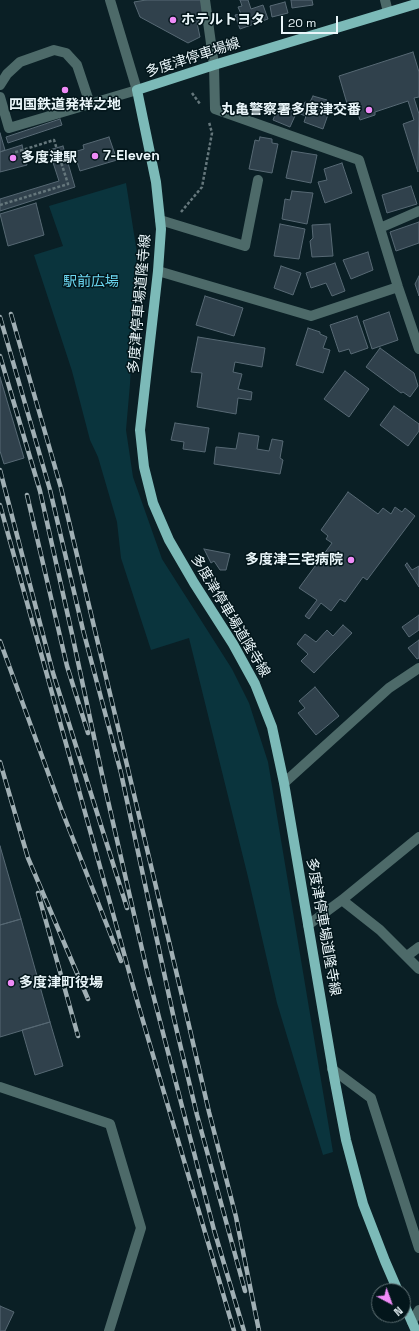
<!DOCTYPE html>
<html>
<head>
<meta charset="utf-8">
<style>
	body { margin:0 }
	#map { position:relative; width:419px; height:1331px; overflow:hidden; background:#0a1f25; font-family:"Space Grotesk",sans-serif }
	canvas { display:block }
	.north { position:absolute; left:371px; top:1283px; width:40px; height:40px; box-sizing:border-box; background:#03161b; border:1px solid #5f7074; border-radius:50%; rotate:139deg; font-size:11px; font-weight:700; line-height:16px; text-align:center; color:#eaf6fa }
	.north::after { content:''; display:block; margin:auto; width:14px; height:18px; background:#ef8bf7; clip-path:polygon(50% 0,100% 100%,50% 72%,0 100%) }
	.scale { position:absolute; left:281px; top:16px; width:57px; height:18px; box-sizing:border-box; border:2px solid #eaf6fa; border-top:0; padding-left:5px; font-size:12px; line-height:14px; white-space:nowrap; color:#eaf6fa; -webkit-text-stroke:3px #03161b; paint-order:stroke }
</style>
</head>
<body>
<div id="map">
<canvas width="419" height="1331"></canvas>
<div class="north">N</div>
<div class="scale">20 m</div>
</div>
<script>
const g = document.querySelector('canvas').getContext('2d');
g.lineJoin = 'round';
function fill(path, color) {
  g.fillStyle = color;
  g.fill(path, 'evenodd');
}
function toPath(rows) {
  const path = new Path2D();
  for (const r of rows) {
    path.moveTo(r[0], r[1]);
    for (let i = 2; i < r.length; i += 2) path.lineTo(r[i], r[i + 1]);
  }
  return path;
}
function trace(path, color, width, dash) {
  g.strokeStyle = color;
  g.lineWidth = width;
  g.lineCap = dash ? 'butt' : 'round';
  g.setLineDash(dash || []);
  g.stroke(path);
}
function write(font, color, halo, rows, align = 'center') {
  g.font = font + ' "Space Grotesk","Noto Sans JP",sans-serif';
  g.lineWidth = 3;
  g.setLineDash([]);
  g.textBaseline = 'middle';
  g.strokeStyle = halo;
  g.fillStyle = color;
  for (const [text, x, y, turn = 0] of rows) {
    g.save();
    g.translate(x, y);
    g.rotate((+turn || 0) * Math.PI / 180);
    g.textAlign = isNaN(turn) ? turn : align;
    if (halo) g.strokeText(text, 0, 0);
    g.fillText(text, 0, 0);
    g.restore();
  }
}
const green = toPath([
	[126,183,137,253,130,384,126,430,133,477,162,559,232,669,249,703,268,762,333,1152,323,1155,277,1003,248,877,189,638,151,650,121,558,117,522,98,457,90,440,72,371,34,255,63,246,49,206]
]);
const building = toPath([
	[146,0,201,0,203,13,197,23,200,37,188,43,140,17,134,2,146,0],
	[240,0,248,0,251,9,263,5,268,19,240,29,235,15,241,14,238,7,242,6,240,0],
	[291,0,312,0,313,5,292,8,291,0],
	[285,2,288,13,272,17,270,6,285,2],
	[413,52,419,72,419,97,414,98,419,114,418,172,403,124,414,120,408,101,375,112,375,115,360,120,355,105,348,107,339,76,413,52],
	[313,96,327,100,326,104,331,106,323,129,304,122,306,116,300,114,305,102,309,104,313,96],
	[280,102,298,109,290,127,273,120,280,102],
	[60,119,62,125,8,143,6,137,60,119],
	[0,133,5,150,0,152,0,133],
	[109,137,117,160,80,171,74,152,84,149,83,145,109,137],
	[260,137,272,139,272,143,278,144,272,173,249,169,255,140,259,141,260,137],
	[22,145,27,165,0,172,0,152,22,145],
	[63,146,75,187,0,211,0,199,59,181,49,150,63,146],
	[292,151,317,155,311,183,286,178,292,151],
	[342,163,352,193,325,203,318,182,327,180,324,169,342,163],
	[411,186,417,204,387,213,382,195,411,186],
	[292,191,313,193,307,224,282,219,285,199,290,200,292,191],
	[36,203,44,235,8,246,0,214,36,203],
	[419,222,419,243,396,251,390,232,419,222],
	[280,224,305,229,299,259,274,256,280,224],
	[330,224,333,256,312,257,310,241,313,238,312,225,330,224],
	[368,252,373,270,351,279,343,260,368,252],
	[335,263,345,291,332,296,326,283,311,288,306,273,335,263],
	[281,266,301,273,293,295,274,288,281,266],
	[419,276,419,296,415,284,419,276],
	[205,296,243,308,234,336,196,325,205,296],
	[389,312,398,340,372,349,363,321,389,312],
	[357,316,368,348,351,354,349,349,339,352,330,325,357,316],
	[308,328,320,332,320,334,327,337,323,348,330,350,323,373,296,365,308,328],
	[198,337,265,348,262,367,235,362,233,372,242,374,238,389,252,392,251,400,238,398,236,414,197,407,202,373,191,372,198,337],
	[380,348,414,373,418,386,410,397,403,392,401,393,366,367,380,348],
	[345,371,369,389,349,417,324,399,345,371],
	[0,377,24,458,4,464,0,451,0,377],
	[394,406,419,424,419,431,408,446,380,425,394,406],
	[175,423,209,428,205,452,183,449,184,442,171,440,175,423],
	[239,433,259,436,257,449,269,451,272,439,283,441,280,458,283,460,280,474,214,464,216,447,236,449,239,433],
	[348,492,378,514,383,508,391,514,395,507,402,512,405,508,415,516,367,580,363,577,345,602,340,599,331,611,321,603,309,619,305,616,317,600,299,588,332,543,326,539,328,536,321,530,348,492],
	[204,549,230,554,226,570,220,570,214,561,211,563,204,549],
	[407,563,412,570,419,566,419,587,405,565,407,563],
	[419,615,419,630,409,637,402,627,419,615],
	[343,625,352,633,314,673,301,661,308,654,297,644,305,634,316,642,327,630,333,636,343,625],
	[419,640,419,658,417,659,408,648,419,640],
	[315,687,339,716,316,735,298,713,305,708,299,701,315,687],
	[0,846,21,919,0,925,0,846],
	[21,919,50,1022,0,1037,0,925,21,919],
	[50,1022,63,1066,35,1075,22,1030,50,1022],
	[0,1306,14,1312,5,1331,0,1331,0,1306]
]);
const path = toPath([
	[192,93,200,104],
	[0,205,68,184,54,140,13,153],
	[181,212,202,187,212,133,209,122]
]);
const minor = toPath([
	[205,0,214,65,215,109,359,160,398,287,419,349],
	[385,0,388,12],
	[0,85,7,74,20,62,54,50,66,53,77,65,90,104],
	[0,97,9,128,137,90,110,0],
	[160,220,245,246,258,180],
	[380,228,419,211],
	[158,271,311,316,398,287],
	[284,783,389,688,419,668],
	[342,900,380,930,419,969],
	[308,925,342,900,419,837],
	[407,956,419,947],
	[332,1069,371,1098,419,1248],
	[0,1087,110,1124,141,1228,109,1331],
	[412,1322,419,1310]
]);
const major = toPath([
	[398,1291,385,1261,363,1204,346,1140,334,1077,284,783,272,727,255,684,233,644,194,583,169,540,153,503,144,467,140,430,158,271,161,229,156,182,137,90,214,65,419,3],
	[403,1302,416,1331]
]);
const rail = toPath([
	[11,314,61,488,187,1017,209,1112,236,1217,259,1331],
	[0,317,50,490,83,630,121,773,174,1019,197,1115,245,1291],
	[0,356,40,491,72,634,103,779,147,971,214,1230,244,1331],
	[0,470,53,673,127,908],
	[27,495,67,666,88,733],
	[0,505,138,1004,234,1331],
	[0,641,62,811,121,961],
	[0,762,28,858,88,999],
	[38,893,78,1036]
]);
const markers = [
	[173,20,4,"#ef8bf7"],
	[65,90,4,"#ef8bf7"],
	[369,110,4,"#ef8bf7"],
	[95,156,4,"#ef8bf7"],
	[13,158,4,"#ef8bf7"],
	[351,560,4,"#ef8bf7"],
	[11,983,4,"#ef8bf7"]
];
const poiNames = [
	["ホテルトヨタ",181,20],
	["四国鉄道発祥之地",65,105,"center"],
	["丸亀警察署多度津交番",361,110,"right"],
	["7-Eleven",103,156],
	["多度津駅",21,158],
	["多度津三宅病院",343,560,"right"],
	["多度津町役場",19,983]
];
const streetNames = [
	["多度津停車場線",193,58,-18],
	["多度津停車場道隆寺線",140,304,-85],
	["多度津停車場道隆寺線",230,616,59],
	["多度津停車場道隆寺線",323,927,80]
];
const parkNames = [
	["駅前広場",91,282]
];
fill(green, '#0a343d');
fill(building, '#30414c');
trace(building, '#576974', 1);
trace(path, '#65777c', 2.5, [3, 2]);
trace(minor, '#4d6a69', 10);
trace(major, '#7cbab8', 10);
trace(rail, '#a0afb4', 4.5);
trace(rail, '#03161b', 3, [9]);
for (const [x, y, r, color] of markers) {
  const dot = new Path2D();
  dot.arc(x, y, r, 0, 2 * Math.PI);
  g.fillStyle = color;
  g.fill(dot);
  trace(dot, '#03161b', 1.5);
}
write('bold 14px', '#eaf6fa', '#03161b', poiNames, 'left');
write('14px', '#eaf6fa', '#03161b', streetNames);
write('14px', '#6cd8f2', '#03161b', parkNames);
</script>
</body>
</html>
